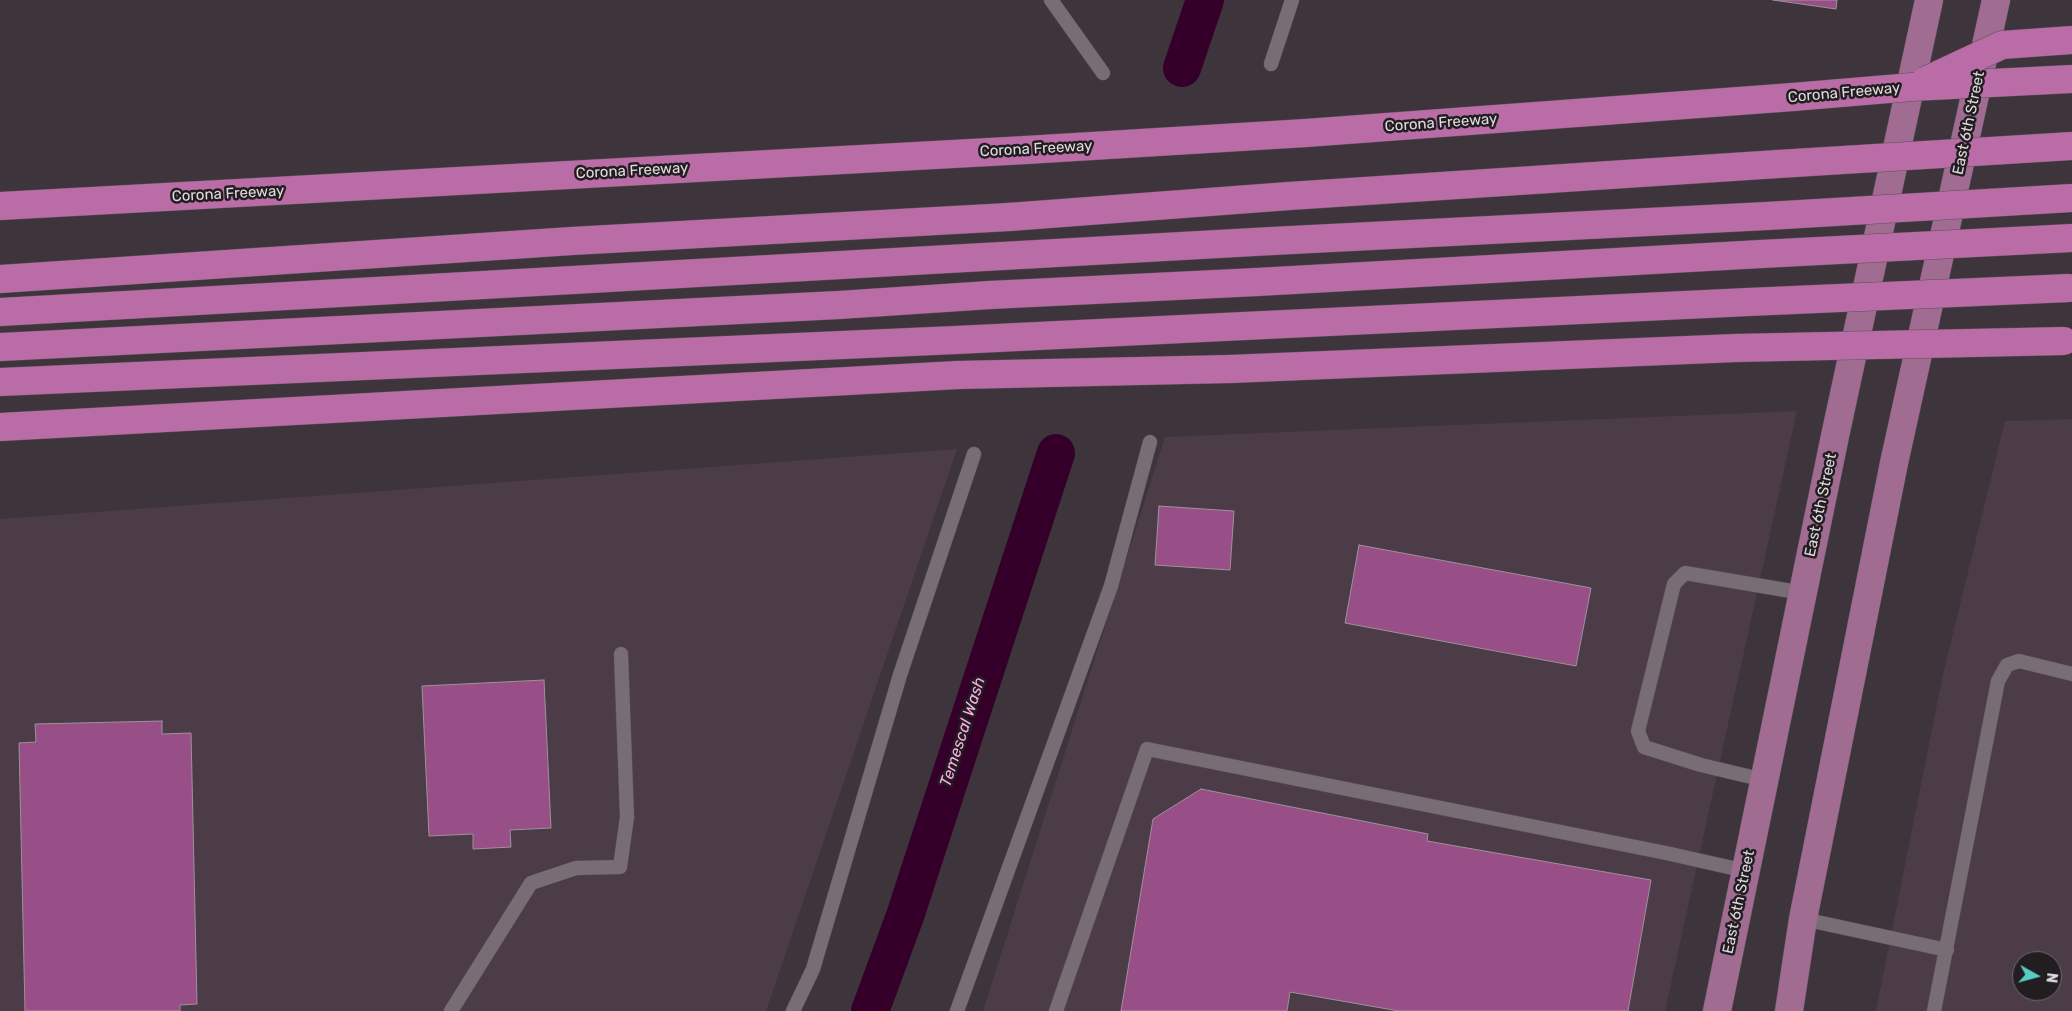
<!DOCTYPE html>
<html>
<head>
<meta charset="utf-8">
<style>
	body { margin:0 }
	#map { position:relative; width:2072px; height:1011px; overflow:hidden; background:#3e343b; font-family:Rubik,sans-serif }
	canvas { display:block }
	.north { position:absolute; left:2012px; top:951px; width:50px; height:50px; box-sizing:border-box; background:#211d20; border:1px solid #6d696c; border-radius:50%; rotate:97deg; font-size:14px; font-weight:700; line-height:20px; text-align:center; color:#e0dade }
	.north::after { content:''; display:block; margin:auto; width:18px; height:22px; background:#56cec3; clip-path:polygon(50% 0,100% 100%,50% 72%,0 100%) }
</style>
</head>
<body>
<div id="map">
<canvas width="2072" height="1011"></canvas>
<div class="north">N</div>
</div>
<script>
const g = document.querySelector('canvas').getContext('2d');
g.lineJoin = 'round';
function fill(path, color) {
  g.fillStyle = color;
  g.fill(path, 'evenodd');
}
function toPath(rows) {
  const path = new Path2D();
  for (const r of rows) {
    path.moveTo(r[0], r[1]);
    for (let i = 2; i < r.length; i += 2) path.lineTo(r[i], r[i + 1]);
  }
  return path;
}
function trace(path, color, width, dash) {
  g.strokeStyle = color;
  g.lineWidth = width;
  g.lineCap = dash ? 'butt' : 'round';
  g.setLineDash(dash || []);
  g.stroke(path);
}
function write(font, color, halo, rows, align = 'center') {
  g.font = font + ' Rubik,sans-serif';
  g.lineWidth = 5;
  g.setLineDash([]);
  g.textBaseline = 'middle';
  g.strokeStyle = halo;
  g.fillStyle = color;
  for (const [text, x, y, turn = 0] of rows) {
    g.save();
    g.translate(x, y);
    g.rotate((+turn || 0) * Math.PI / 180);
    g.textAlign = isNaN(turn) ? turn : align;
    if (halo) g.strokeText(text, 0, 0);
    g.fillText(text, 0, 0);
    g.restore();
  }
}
const built = toPath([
	[1797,411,1665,1011,983,1011,1165,437],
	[2072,419,2072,1011,1876,1011,1943,674,2005,421],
	[2022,961,2052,961,2052,991,2022,991],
	[957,449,766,1011,0,1011,0,519]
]);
const canal = toPath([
	[1182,68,1205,0],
	[870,1011,905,916,1056,453]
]);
const building = toPath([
	[1773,0,1837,0,1836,9,1773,0],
	[1159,506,1234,511,1230,570,1155,565,1159,506],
	[1359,545,1591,588,1576,666,1345,623,1359,545],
	[544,680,551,828,510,830,511,847,473,849,473,834,429,836,422,686,544,680],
	[162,721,162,734,191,733,197,1004,180,1005,180,1011,25,1011,19,743,36,742,35,724,162,721],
	[1201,789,1428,834,1427,841,1651,880,1628,1011,1399,1011,1290,992,1287,1011,1121,1011,1153,819,1201,789]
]);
const lane = toPath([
	[1051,0,1103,73],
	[1271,64,1292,0],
	[1764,780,1701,765,1644,747,1638,731,1674,584,1685,573,1803,593],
	[1803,919,1947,950],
	[451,1011,531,883,576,868,620,867,627,817,621,654],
	[793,1011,813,969,900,675,974,454],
	[957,1011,1111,586,1150,442],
	[1056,1011,1147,749,1666,853,1746,871],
	[1934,1011,1998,681,2007,665,2019,661,2072,674]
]);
const primary = toPath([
	[1717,1011,1835,436,1929,0],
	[1789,1011,1803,919,1894,463,1996,0]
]);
const highway = toPath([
	[1306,133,1793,97],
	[1289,196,1778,164],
	[0,206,1026,150],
	[1272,241,1767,216],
	[0,279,572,241,1009,217],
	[1257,282,1761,254],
	[0,312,1002,256],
	[1244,326,1748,302],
	[0,347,839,305,990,295],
	[1230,369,1736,348],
	[0,382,956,340],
	[0,427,958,375]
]);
const highwayBridge = toPath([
	[1925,81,2002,45,2072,40],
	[1793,97,1912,87,2072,79],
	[1026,150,1306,133],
	[1778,164,2072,146],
	[1767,216,2072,198],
	[1009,217,1289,196],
	[1761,254,2072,238],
	[1002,256,1272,241],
	[990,295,1257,282],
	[1748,302,2069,288],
	[956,340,1244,326],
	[1736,348,2064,341],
	[958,375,1230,369]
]);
const streetNames = [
	["Corona Freeway",1844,93,-5],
	["Corona Freeway",1441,123,-4],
	["East 6th Street",1969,123,-78],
	["Corona Freeway",1036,149,-3],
	["Corona Freeway",632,171,-3],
	["Corona Freeway",228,194,-3],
	["East 6th Street",1821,505,-78],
	["East 6th Street",1739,902,-78]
];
const waterNames = [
	["Temescal Wash",963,732,-72]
];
fill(built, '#4c3c47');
trace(canal, '#34002a', 38);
fill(building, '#984e86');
trace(building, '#9e929a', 1);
trace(lane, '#595057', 15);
trace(primary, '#595057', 29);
trace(highway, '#595057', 29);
trace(lane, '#796d75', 14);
trace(primary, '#a06c92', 28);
trace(highway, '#ba6ca6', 28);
trace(highwayBridge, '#595057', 29, []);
trace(highwayBridge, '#ba6ca6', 28);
write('15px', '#e0dade', '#211d20', streetNames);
write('italic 16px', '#fface8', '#211d20', waterNames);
</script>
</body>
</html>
